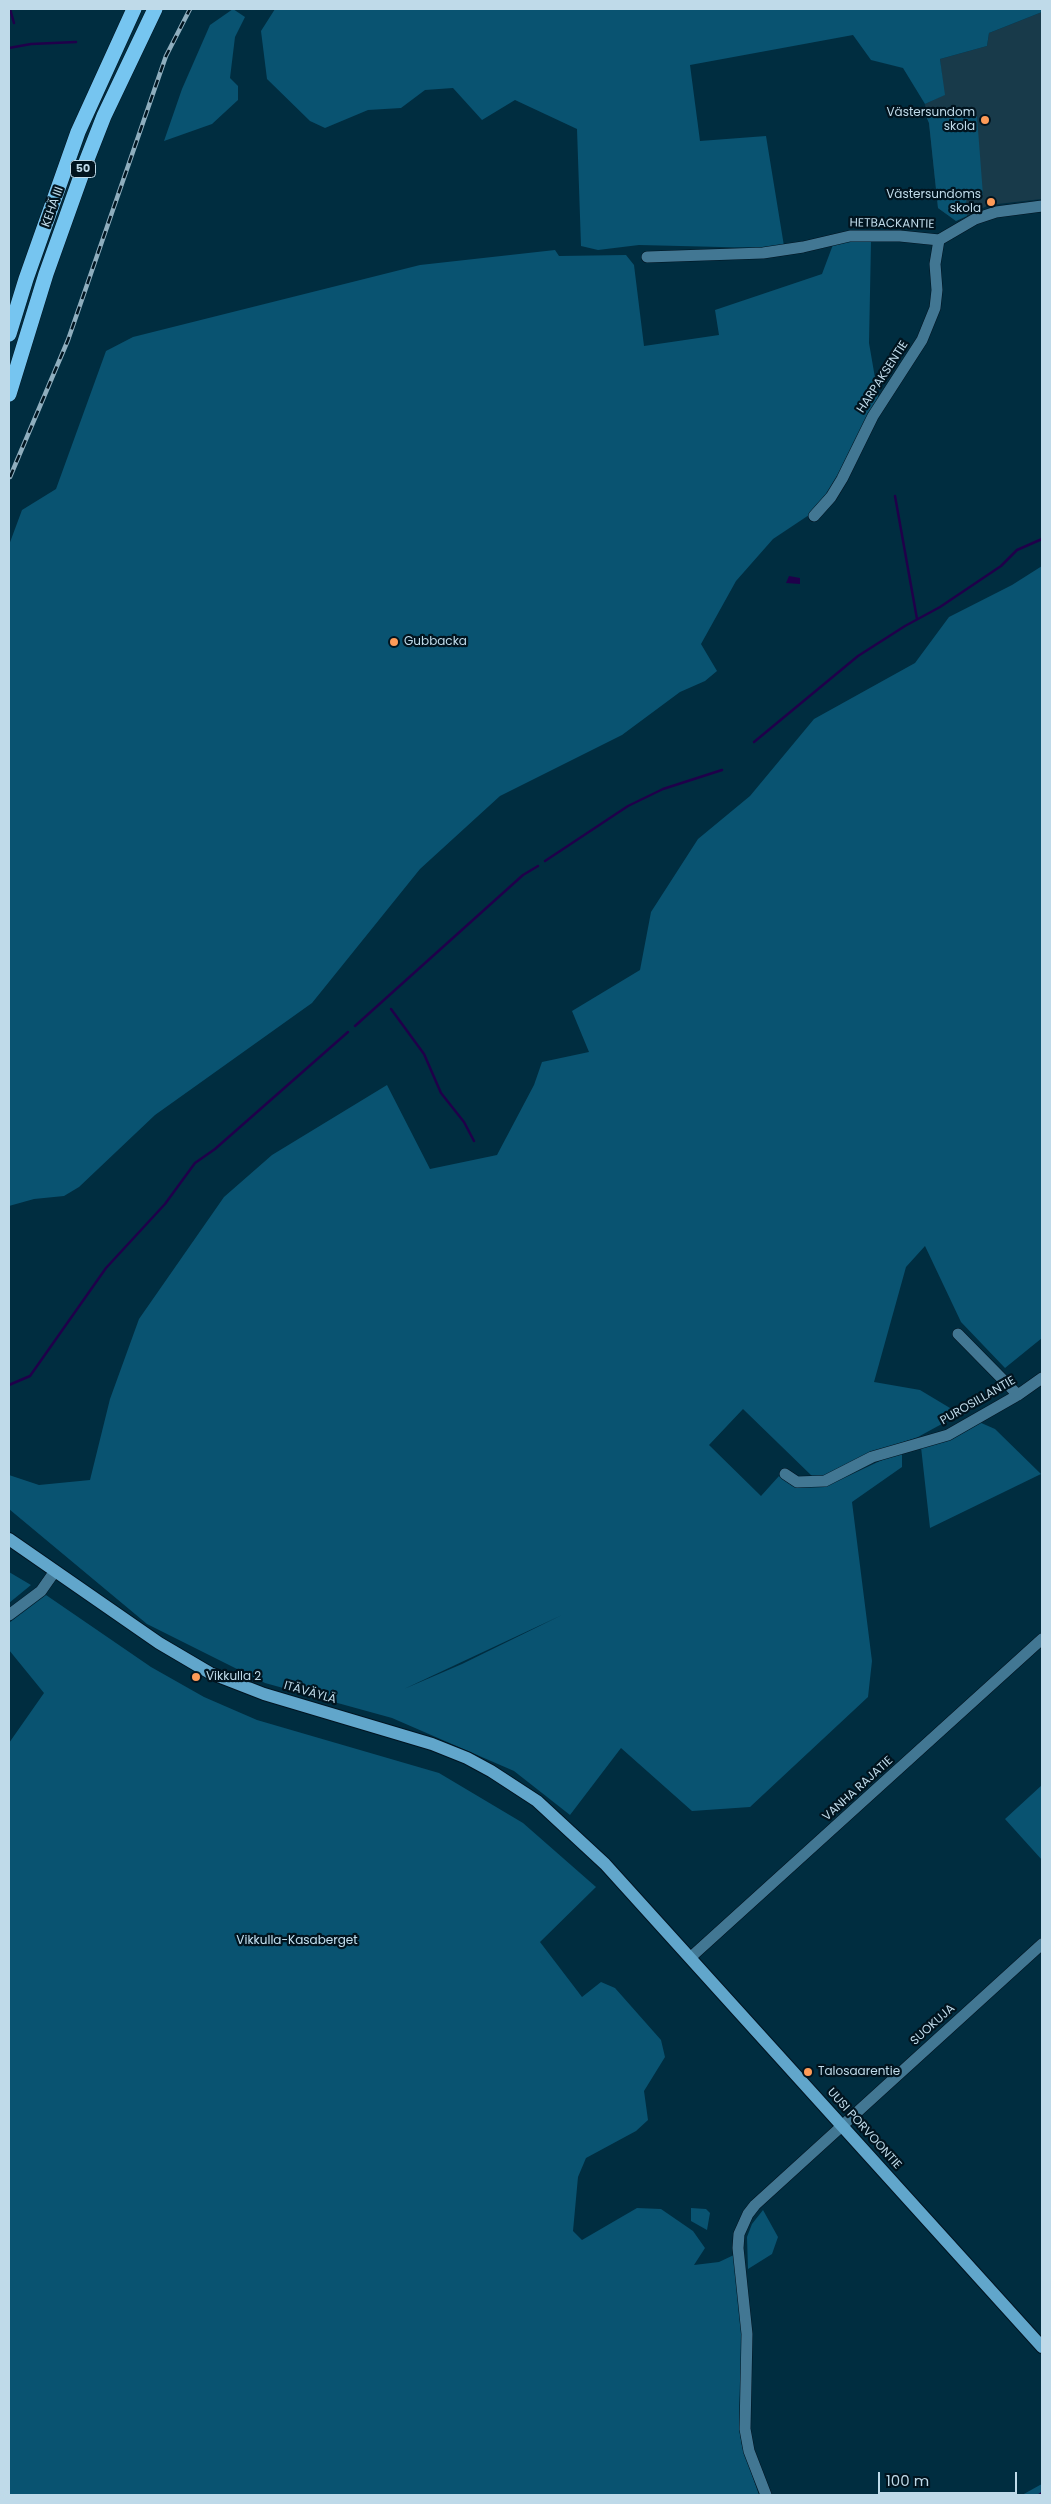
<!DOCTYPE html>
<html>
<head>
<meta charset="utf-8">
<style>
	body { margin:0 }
	#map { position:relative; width:1051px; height:2504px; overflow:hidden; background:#002d40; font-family:Poppins,sans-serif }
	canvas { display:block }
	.frame { position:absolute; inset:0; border:10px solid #bfdae9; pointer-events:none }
	.scale { position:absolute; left:878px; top:2472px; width:139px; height:22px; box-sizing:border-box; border:2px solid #bfdae9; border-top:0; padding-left:6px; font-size:15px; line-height:18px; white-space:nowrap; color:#bfdae9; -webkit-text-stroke:4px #01141f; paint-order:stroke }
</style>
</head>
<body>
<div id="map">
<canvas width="1051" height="2504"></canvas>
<div class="frame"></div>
<div class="scale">100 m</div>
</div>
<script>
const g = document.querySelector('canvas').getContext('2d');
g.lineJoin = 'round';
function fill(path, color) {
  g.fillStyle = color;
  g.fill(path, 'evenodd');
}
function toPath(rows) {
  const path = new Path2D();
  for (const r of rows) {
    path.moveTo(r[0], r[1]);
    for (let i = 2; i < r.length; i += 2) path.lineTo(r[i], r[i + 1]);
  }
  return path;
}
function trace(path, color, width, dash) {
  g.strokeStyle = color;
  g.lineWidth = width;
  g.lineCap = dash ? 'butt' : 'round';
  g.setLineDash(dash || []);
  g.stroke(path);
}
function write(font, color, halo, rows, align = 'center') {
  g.font = font + ' Poppins,sans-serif';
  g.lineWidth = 4.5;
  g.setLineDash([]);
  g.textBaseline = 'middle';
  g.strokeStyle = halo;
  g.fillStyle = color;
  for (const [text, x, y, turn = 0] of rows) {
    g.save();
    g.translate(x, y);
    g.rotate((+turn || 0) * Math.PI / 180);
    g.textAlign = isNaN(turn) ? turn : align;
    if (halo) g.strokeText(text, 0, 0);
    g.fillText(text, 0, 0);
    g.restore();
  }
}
const built = toPath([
	[1042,12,1042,199,989,205,956,221,938,208,929,123,926,116,925,104,944,95,940,59,987,46,989,33]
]);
const green = toPath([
	[233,9,245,17,235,37,230,78,238,86,238,100,212,124,164,141,182,89,210,25],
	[275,9,1042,9,1042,12,989,33,987,46,940,59,945,95,925,104,903,68,871,60,853,35,690,65,700,141,766,136,784,246,762,248,639,245,598,250,581,246,577,129,515,100,482,120,453,88,425,90,401,108,368,110,325,128,310,121,267,79,261,31],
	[926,116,977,116,983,195,966,197,967,216,956,221,938,208,929,123],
	[834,242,871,242,869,343,879,401,828,495,812,513,773,539,736,581,701,644,717,671,705,681,680,692,622,735,500,796,420,869,312,1003,155,1115,79,1187,64,1196,34,1199,9,1206,9,545,22,510,56,489,106,351,133,337,420,265,555,250,559,256,626,255,634,265,644,346,719,335,715,310,822,274],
	[1042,566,1042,1338,1005,1368,961,1322,925,1246,906,1267,874,1382,920,1390,960,1414,918,1437,871,1453,825,1477,813,1477,743,1409,709,1445,761,1496,779,1476,794,1485,827,1486,901,1451,902,1454,902,1467,852,1502,872,1661,868,1697,750,1807,692,1811,621,1748,570,1815,514,1771,392,1718,265,1683,147,1624,9,1509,9,1475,39,1485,90,1480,110,1399,139,1319,224,1197,272,1155,387,1085,430,1169,497,1155,534,1085,542,1062,589,1052,572,1011,640,970,651,912,698,839,750,796,814,719,915,663,949,617,1012,585],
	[562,1615,462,1664,404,1689],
	[979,1422,995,1429,1041,1474,930,1528,921,1447],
	[9,1572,31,1585,9,1603],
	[46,1595,151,1667,204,1697,257,1720,439,1773,523,1823,596,1887,540,1942,582,1997,601,1982,615,1988,661,2040,665,2057,644,2091,648,2120,636,2131,586,2158,578,2177,573,2231,582,2240,637,2208,661,2209,693,2231,705,2248,694,2265,719,2262,736,2254,742,2331,739,2426,742,2446,759,2495,9,2495,9,1743,44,1693,9,1650,9,1623],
	[1042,1785,1042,1860,1005,1819],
	[691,2208,706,2209,710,2213,707,2230,691,2221],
	[763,2210,778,2237,772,2254,748,2269,747,2237,752,2224],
	[1042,2484,1042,2495,1022,2495,1040,2485]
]);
const water = toPath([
	[789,576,800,578,800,584,786,583]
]);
const stream = toPath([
	[10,9,14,23],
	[9,48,31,44,76,42],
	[895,496,917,619],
	[754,742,858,656,905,626,940,607,1001,566,1017,550,1042,539],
	[545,861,628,806,663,789,722,770],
	[391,1009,424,1054,441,1093,464,1122,474,1141],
	[355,1026,523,875,538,866],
	[9,1385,30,1376,106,1268,165,1204,195,1163,215,1149,348,1032],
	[1039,2495,1042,2493]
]);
const minor = toPath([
	[647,257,763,253,803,247,850,236,900,236,939,240,975,219,996,212,1042,206],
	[814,516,831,497,842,479,873,416,922,340,935,308,937,290,935,264,939,240],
	[958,1334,1018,1395],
	[785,1474,797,1482,825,1481,872,1457,948,1435,1018,1395,1042,1378],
	[9,1615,41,1591,55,1571],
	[691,1957,1042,1639],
	[766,2495,749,2451,745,2429,747,2334,738,2248,739,2234,748,2214,755,2205,1042,1944]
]);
const major = toPath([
	[9,1539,159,1643,210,1673,264,1694,432,1744,467,1758,491,1771,537,1801,605,1864,1042,2347]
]);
const highway = toPath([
	[9,334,26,279,78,132,134,9],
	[9,394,46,274,86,162,104,116,155,9]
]);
const rail = toPath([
	[10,477,68,340,166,56,190,9]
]);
const markers = [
	[985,120,5,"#fe9b58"],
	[991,202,5,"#fe9b58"],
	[394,642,5,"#fe9b58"],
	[196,1677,5,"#fe9b58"],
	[808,2072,5,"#fe9b58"]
];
const shields = [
	[83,169,25]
];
const shieldNames = [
	["50",83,169]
];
const poiNames = [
	["Västersundom",975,113,"right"],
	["skola",975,127,"right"],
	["Västersundoms",981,195,"right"],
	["skola",981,209,"right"],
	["Gubbacka",404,642],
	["Vikkulla 2",206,1677],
	["Talosaarentie",818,2072]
];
const streetNames = [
	["KEHÄ III",53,207,-70],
	["HETBACKANTIE",892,224,1],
	["HARPAKSENTIE",883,377,-57],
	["PUROSILLANTIE",978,1401,-30],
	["ITÄVÄYLÄ",310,1693,16],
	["VANHA RAJATIE",858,1789,-42],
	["SUOKUJA",933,2025,-42],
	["UUSI PORVOONTIE",864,2129,48]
];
const parkNames = [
	["Vikkulla-Kasaberget",297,1941]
];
fill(built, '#183a4a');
fill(green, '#095371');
fill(water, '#1f004a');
trace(stream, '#1f004a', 2.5);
trace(minor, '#001421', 12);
trace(major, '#001421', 14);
trace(highway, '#001421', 16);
trace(minor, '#427793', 11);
trace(major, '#61a6cb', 12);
trace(highway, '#76c5f0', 15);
trace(rail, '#8faebe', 4.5);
trace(rail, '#01141f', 2.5, [8]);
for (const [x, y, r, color] of markers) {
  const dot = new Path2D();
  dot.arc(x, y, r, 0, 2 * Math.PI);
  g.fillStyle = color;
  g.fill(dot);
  trace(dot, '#01141f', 2);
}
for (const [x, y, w] of shields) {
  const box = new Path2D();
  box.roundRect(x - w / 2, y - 8.5, w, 17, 4);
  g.fillStyle = '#01141f';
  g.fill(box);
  trace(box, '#bfdae9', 1);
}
write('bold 11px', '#bfdae9', null, shieldNames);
write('12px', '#bfdae9', '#01141f', poiNames, 'left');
write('12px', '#bfdae9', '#01141f', streetNames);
write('12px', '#c4e0f0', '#01141f', parkNames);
</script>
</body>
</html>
